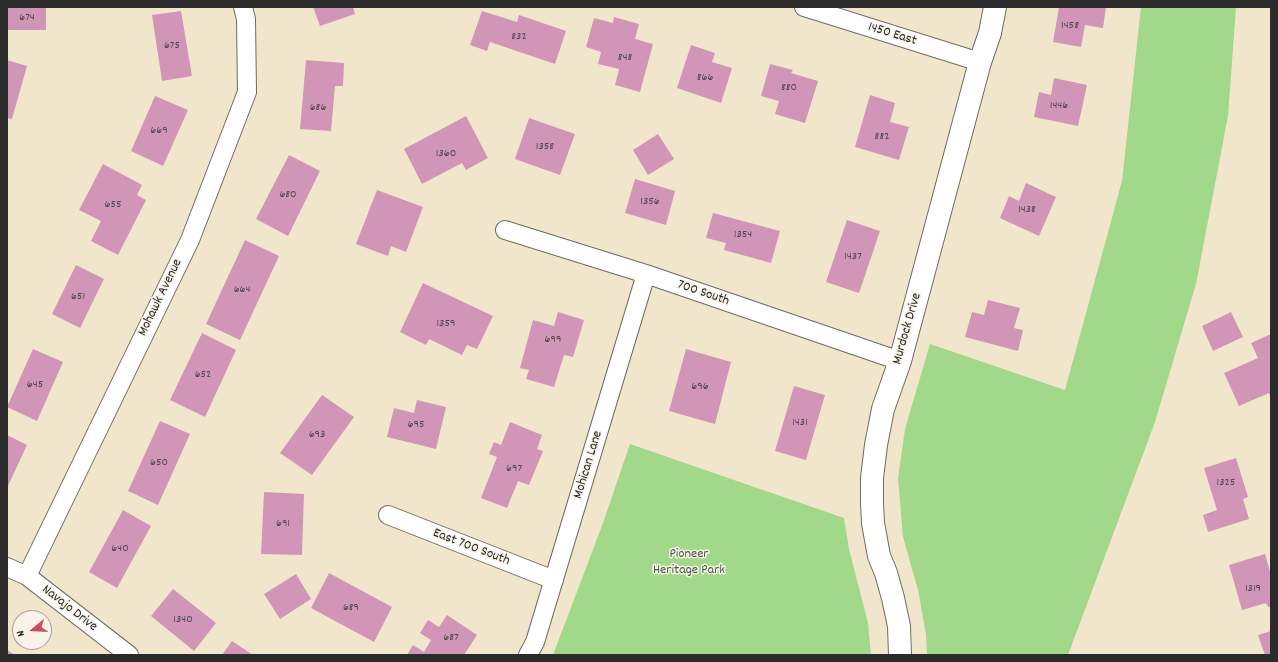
<!DOCTYPE html>
<html>
<head>
<meta charset="utf-8">
<style>
	body { margin:0 }
	#map { position:relative; width:1278px; height:662px; overflow:hidden; background:#f1e6cc; font-family:Dekko,sans-serif }
	canvas { display:block }
	.frame { position:absolute; inset:0; border:8px solid #2b2b2b; pointer-events:none }
	.north { position:absolute; left:12px; top:610px; width:40px; height:40px; box-sizing:border-box; background:#f7f3e8; border:1px solid #a5a39c; border-radius:50%; rotate:252deg; font-size:11px; font-weight:700; line-height:16px; text-align:center; color:#2b2b2b }
	.north::after { content:''; display:block; margin:auto; width:14px; height:18px; background:#d1495b; clip-path:polygon(50% 0,100% 100%,50% 72%,0 100%) }
</style>
</head>
<body>
<div id="map">
<canvas width="1278" height="662"></canvas>
<div class="frame"></div>
<div class="north">N</div>
</div>
<script>
const g = document.querySelector('canvas').getContext('2d');
g.lineJoin = 'round';
function fill(path, color) {
  g.fillStyle = color;
  g.fill(path, 'evenodd');
}
function toPath(rows) {
  const path = new Path2D();
  for (const r of rows) {
    path.moveTo(r[0], r[1]);
    for (let i = 2; i < r.length; i += 2) path.lineTo(r[i], r[i + 1]);
  }
  return path;
}
function trace(path, color, width, dash) {
  g.strokeStyle = color;
  g.lineWidth = width;
  g.lineCap = dash ? 'butt' : 'round';
  g.setLineDash(dash || []);
  g.stroke(path);
}
function write(font, color, halo, rows, align = 'center') {
  g.font = font + ' Dekko,sans-serif';
  g.lineWidth = 3;
  g.setLineDash([]);
  g.textBaseline = 'middle';
  g.strokeStyle = halo;
  g.fillStyle = color;
  for (const [text, x, y, turn = 0] of rows) {
    g.save();
    g.translate(x, y);
    g.rotate((+turn || 0) * Math.PI / 180);
    g.textAlign = isNaN(turn) ? turn : align;
    if (halo) g.strokeText(text, 0, 0);
    g.fillText(text, 0, 0);
    g.restore();
  }
}
const green = toPath([
	[1141,7,1236,7,1228,116,1196,284,1155,422,1068,655,927,655,926,634,918,590,903,537,898,478,905,429,930,344,1065,390,1122,181],
	[630,444,844,518,849,549,868,623,871,655,553,655,603,523]
]);
const building = toPath([
	[8,7,46,7,46,30,8,30],
	[313,7,353,7,355,14,320,26],
	[1059,7,1106,7,1103,28,1085,25,1081,47,1053,42],
	[181,11,192,76,162,81,152,15],
	[482,11,517,22,519,15,566,31,555,64,490,42,487,51,470,45],
	[614,17,639,24,635,39,653,44,640,92,615,85,619,69,598,64,601,52,586,47,594,18,613,23],
	[691,45,715,53,712,62,732,68,721,103,677,88],
	[7,60,27,66,12,119,7,118],
	[306,60,344,63,343,86,335,86,331,131,300,129],
	[770,64,793,70,791,73,818,81,805,123,775,114,779,101,761,96],
	[1054,78,1087,85,1078,126,1034,117,1039,92,1051,95],
	[870,95,895,103,890,122,909,127,899,160,855,147],
	[155,96,188,110,163,166,131,151],
	[466,116,488,158,466,170,462,163,422,184,404,149],
	[529,118,575,134,560,175,515,159],
	[658,134,674,159,648,175,633,150],
	[289,155,320,171,288,236,256,219],
	[103,164,142,185,137,195,146,200,118,255,91,241,101,221,79,210],
	[635,179,675,191,666,225,625,213],
	[1026,183,1056,197,1039,236,1000,218,1009,196,1019,201],
	[377,190,423,207,406,252,391,246,388,256,356,244],
	[713,213,780,231,771,263,724,250,726,243,706,238],
	[847,220,880,231,859,293,826,282],
	[245,240,279,256,240,340,206,324],
	[76,265,104,279,80,328,52,314],
	[423,283,493,316,477,349,467,345,462,355,429,339,426,345,400,332],
	[988,300,1020,308,1014,328,1023,330,1018,351,965,337,972,312,984,315],
	[558,312,584,320,573,357,564,355,554,387,526,379,529,370,520,368,533,320,554,326],
	[1231,312,1243,337,1213,351,1202,326],
	[202,333,236,350,205,417,170,400],
	[1271,334,1271,399,1269,393,1239,406,1224,373,1258,358,1251,343],
	[33,349,63,362,37,421,7,407],
	[686,349,731,362,715,424,669,411],
	[794,386,825,395,806,460,775,451],
	[322,395,354,417,312,475,280,453],
	[417,400,446,407,436,449,387,437,394,408,414,413],
	[160,421,190,434,158,505,128,491],
	[510,422,542,435,537,449,543,451,529,485,518,481,507,508,481,498,497,457,489,454,494,442,501,445],
	[7,435,27,445,7,488],
	[1236,458,1248,497,1243,499,1249,519,1208,532,1203,515,1217,510,1204,468],
	[264,492,304,494,302,555,261,554],
	[123,510,151,526,117,588,89,572],
	[1265,554,1271,575,1271,607,1268,607,1266,603,1242,610,1229,565],
	[329,573,392,607,374,642,311,608],
	[296,574,311,599,280,619,264,594],
	[173,589,216,623,194,651,151,616],
	[447,615,477,635,464,655,407,655,413,645,424,652,431,640,420,633,428,620,439,627],
	[1271,631,1271,655,1265,655,1258,635],
	[232,641,253,655,222,655],
	[7,650,15,655,7,655]
]);
const minor = toPath([
	[804,7,980,62],
	[505,230,646,274,900,361],
	[388,515,554,580],
	[7,567,27,576,129,655],
	[27,576,190,240,247,92,246,19,243,7],
	[528,655,535,642,646,274]
]);
const tertiary = toPath([
	[900,655,899,626,893,598,886,573,879,556,873,523,872,503,872,478,876,445,883,409,900,361,980,62,990,33,995,7]
]);
const numberNames = [
	["674",27,18],
	["1458",1070,26],
	["832",519,37],
	["675",172,46],
	["848",625,58],
	["866",705,78],
	["880",789,88],
	["1446",1059,106],
	["686",318,108],
	["669",159,131],
	["882",882,137],
	["1358",545,147],
	["1360",446,154],
	["680",288,195],
	["1356",650,202],
	["655",113,205],
	["1438",1027,210],
	["1354",743,235],
	["1437",853,257],
	["664",242,290],
	["651",78,297],
	["1359",446,324],
	["699",553,340],
	["652",203,375],
	["645",35,385],
	["696",700,387],
	["1431",800,423],
	["695",416,425],
	["693",317,435],
	["650",159,463],
	["697",514,469],
	["1325",1226,483],
	["691",283,524],
	["640",120,549],
	["1319",1253,589],
	["689",351,608],
	["1340",183,620],
	["687",451,638]
];
const streetNames = [
	["1450 East",892,35,17],
	["700 South",703,294,19],
	["Mohawk Avenue",161,298,-64],
	["Murdock Drive",908,329,-74],
	["Mohican Lane",589,465,-73],
	["East 700 South",471,548,21],
	["Navajo Drive",69,609,38]
];
const parkNames = [
	["Pioneer",689,555],
	["Heritage Park",689,571]
];
fill(green, '#a2d889');
fill(building, '#d196b7');
trace(minor, '#706c63', 20);
trace(tertiary, '#706c63', 24);
trace(minor, '#fff', 18);
trace(tertiary, '#fff', 22);
write('12px', '#54464e', null, numberNames);
write('14px', '#2b2b2b', '#f7f3e8', streetNames);
write('14px', '#495642', '#f7f3e8', parkNames);
</script>
</body>
</html>
